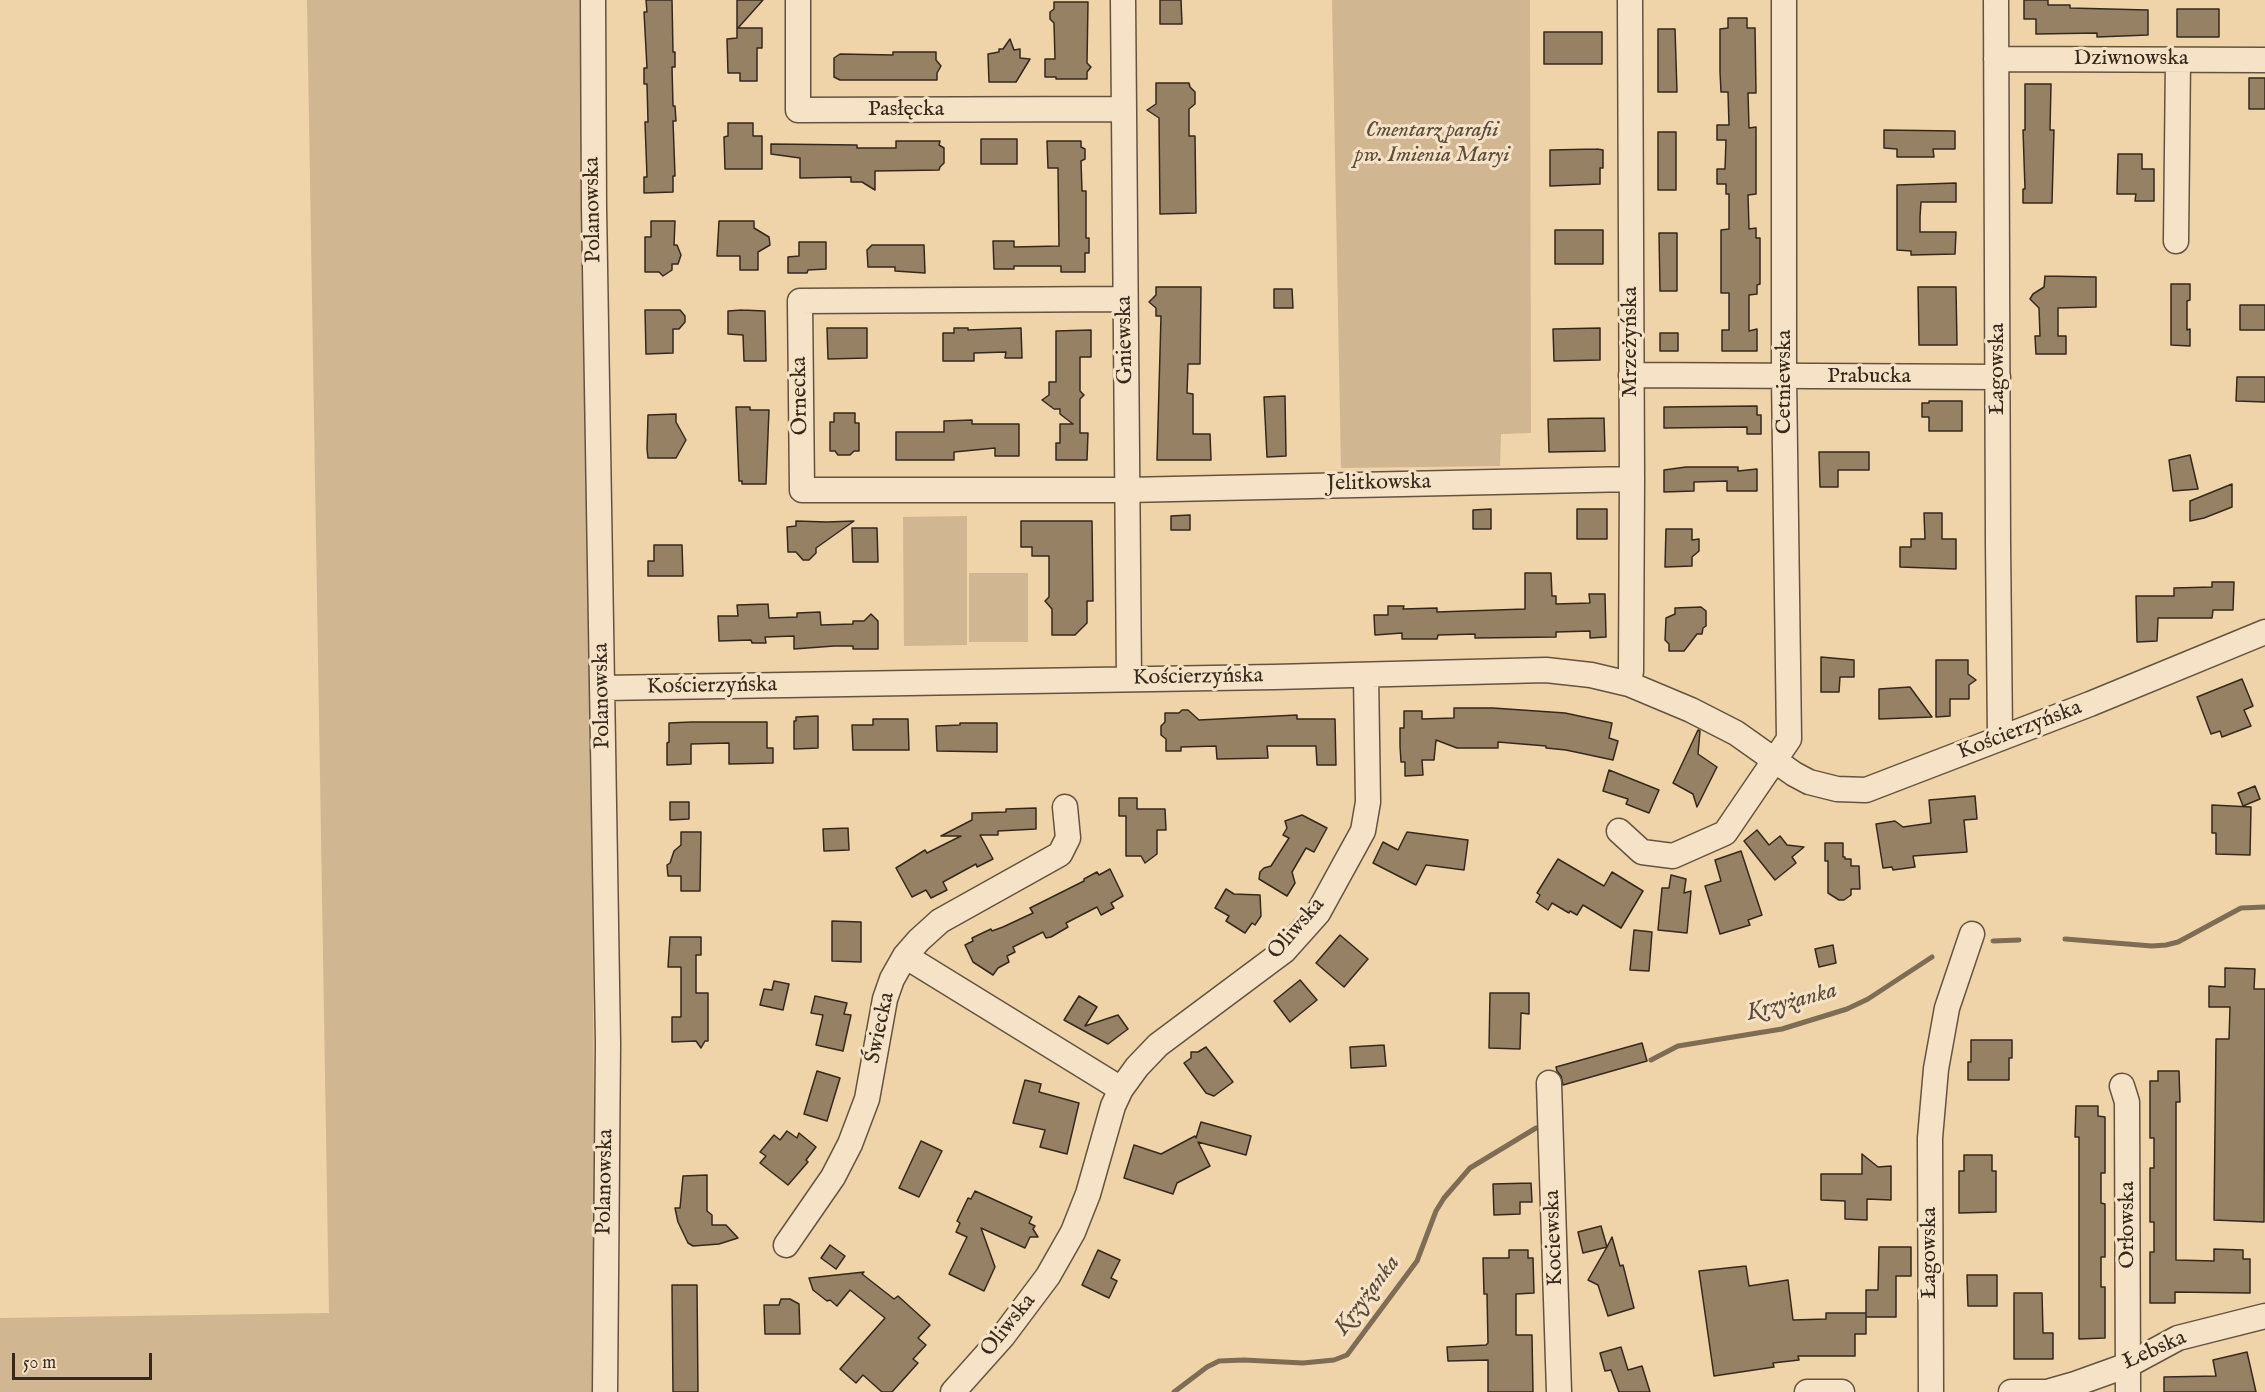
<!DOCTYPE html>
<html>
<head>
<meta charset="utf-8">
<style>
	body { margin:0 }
	#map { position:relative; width:2265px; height:1392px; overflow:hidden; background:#efd3a9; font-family:"IM FELL English",serif }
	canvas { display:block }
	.scale { position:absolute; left:12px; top:1353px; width:140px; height:27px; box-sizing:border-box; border:3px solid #36291c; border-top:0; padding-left:8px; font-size:18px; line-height:21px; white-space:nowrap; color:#36291c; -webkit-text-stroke:4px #f5e2c7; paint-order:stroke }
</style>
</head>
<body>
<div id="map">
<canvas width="2265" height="1392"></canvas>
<div class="scale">50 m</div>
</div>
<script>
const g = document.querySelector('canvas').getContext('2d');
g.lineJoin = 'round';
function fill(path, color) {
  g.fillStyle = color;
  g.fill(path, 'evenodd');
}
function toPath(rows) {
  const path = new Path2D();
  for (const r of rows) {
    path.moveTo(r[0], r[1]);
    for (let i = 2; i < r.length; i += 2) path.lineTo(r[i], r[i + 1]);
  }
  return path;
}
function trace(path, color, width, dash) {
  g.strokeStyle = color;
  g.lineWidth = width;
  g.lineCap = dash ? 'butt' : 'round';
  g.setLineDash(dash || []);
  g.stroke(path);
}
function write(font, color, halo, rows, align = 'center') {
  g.font = font + ' "IM FELL English",serif';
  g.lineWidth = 6;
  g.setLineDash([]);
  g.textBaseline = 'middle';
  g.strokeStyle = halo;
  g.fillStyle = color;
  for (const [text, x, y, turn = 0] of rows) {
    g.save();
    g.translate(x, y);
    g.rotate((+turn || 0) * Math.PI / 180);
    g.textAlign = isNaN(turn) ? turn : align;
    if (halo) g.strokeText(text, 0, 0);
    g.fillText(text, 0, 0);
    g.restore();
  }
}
const green = toPath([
	[307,0,586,0,596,1392,0,1392,0,1318,329,1313],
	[1332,0,1530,0,1531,433,1501,434,1500,466,1341,468],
	[967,516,967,645,904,646,903,517],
	[969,573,1028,573,1028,642,969,642]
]);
const stream = toPath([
	[2065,939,2152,946,2166,945,2178,942,2241,908,2265,907],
	[1993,941,2019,940],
	[1651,1060,1678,1046,1782,1029,1847,1009,1868,999,1932,957],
	[1174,1392,1207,1367,1219,1361,1244,1360,1303,1363,1334,1360,1347,1355,1417,1261,1436,1211,1444,1198,1470,1168,1536,1128]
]);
const building = toPath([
	[646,0,672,0,673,52,675,52,675,67,672,67,673,106,675,106,676,121,673,121,675,176,673,176,673,192,644,193,644,177,647,177,645,122,648,122,647,84,644,84,644,68,647,68,644,12,647,12,646,0],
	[737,0,763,0,738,28,762,28,762,48,757,48,757,81,740,81,740,73,728,73,727,39,737,38,737,0],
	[1160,0,1181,0,1182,24,1160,24,1160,0],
	[2024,0,2048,0,2048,5,2070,5,2070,8,2148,10,2148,35,2097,37,2097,33,2036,34,2036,19,2024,19,2024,0],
	[1054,2,1088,2,1087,63,1091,67,1087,72,1087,79,1056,79,1056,77,1045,77,1045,59,1055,59,1054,23,1050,19,1050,12,1054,9,1054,2],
	[2177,9,2219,9,2219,37,2177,37,2177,9],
	[1728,18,1747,18,1747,28,1755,28,1756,93,1748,93,1749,128,1756,127,1756,194,1748,195,1749,229,1756,228,1756,238,1760,238,1760,284,1757,285,1757,294,1749,295,1749,331,1757,329,1757,351,1722,351,1722,330,1729,330,1729,293,1721,293,1721,230,1729,229,1729,194,1726,194,1726,184,1717,184,1717,169,1725,169,1726,140,1717,140,1717,125,1729,125,1728,92,1721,92,1720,72,1720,29,1728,28,1728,18],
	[1658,29,1675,29,1677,92,1658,92,1658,29],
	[1544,32,1602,32,1602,64,1544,64,1544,32],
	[1010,39,1014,50,1020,49,1020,58,1030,59,1016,82,989,82,988,54,999,52,999,49,1003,49,1010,39],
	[893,52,936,52,936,60,941,66,937,73,937,80,840,80,834,77,834,58,840,54,893,55,893,52],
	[2249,78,2265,78,2265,109,2249,109,2249,78],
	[1156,83,1189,83,1190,87,1195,92,1195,104,1189,109,1189,136,1195,136,1196,213,1160,214,1159,118,1147,110,1156,104,1156,83],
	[2025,84,2051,84,2050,130,2054,130,2052,203,2023,203,2023,189,2025,189,2023,130,2025,130,2025,84],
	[728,123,753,123,753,136,762,136,762,169,725,169,724,137,728,136,728,123],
	[1884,130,1955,131,1955,149,1933,149,1934,157,1897,157,1897,149,1884,148,1884,130],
	[1658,132,1676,132,1676,190,1658,190,1658,132],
	[981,139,1017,139,1017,164,981,164,981,139],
	[896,141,940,141,939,145,944,148,944,163,940,167,939,170,875,171,875,190,862,182,851,182,851,177,800,178,800,158,771,154,771,144,857,145,857,148,896,148,896,141],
	[1047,141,1081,141,1081,147,1085,149,1085,159,1081,161,1082,191,1086,191,1086,238,1089,238,1089,253,1085,253,1085,272,1061,272,1061,266,1014,266,1014,269,994,269,993,241,1014,241,1014,247,1059,246,1058,168,1048,168,1047,141],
	[1597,149,1603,150,1603,168,1600,168,1600,184,1550,186,1550,150,1597,149],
	[2118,154,2142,154,2142,169,2154,169,2154,201,2135,201,2136,194,2117,194,2118,154],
	[1956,183,1956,202,1921,202,1920,217,1920,232,1956,232,1955,254,1911,255,1911,251,1897,250,1897,185,1956,183],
	[651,221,675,221,674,245,677,245,681,255,678,264,672,264,672,270,663,276,659,272,645,272,645,237,651,237,651,221],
	[719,221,754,221,754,228,769,237,770,245,758,252,758,270,740,270,740,256,717,256,719,221],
	[1555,230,1603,230,1603,264,1555,264,1555,230],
	[1659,233,1677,233,1677,291,1660,291,1659,233],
	[799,242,826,242,826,269,808,270,807,273,788,273,788,257,799,256,799,242],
	[872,245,924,245,925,273,895,271,895,267,868,267,867,250,872,245],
	[2045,276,2096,277,2096,307,2058,308,2058,336,2066,336,2066,354,2036,354,2035,336,2040,336,2039,308,2030,299,2033,294,2044,287,2045,276],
	[2171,284,2190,284,2190,300,2187,301,2187,330,2190,329,2190,346,2171,345,2171,284],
	[1156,287,1201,287,1200,364,1188,364,1187,393,1193,394,1193,434,1210,434,1211,460,1157,460,1161,316,1156,316,1156,308,1149,302,1156,295,1156,287],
	[1918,287,1956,287,1957,345,1919,345,1918,287],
	[1274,289,1292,289,1293,308,1274,308,1274,289],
	[2240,305,2265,305,2265,330,2240,330,2240,305],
	[645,310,680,310,685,316,685,322,679,329,673,329,673,353,646,354,645,310],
	[742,310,765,311,766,361,744,361,743,335,728,334,728,311,742,310],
	[827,328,867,328,867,358,828,359,827,328],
	[954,328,968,328,968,330,1021,328,1022,358,1005,358,1006,352,974,353,974,361,943,361,943,333,954,333,954,328],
	[1600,328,1600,360,1554,361,1553,329,1600,328],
	[1091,330,1091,357,1080,357,1080,391,1084,395,1080,399,1080,433,1088,433,1087,460,1056,460,1056,443,1060,443,1060,424,1073,424,1060,414,1060,409,1054,409,1042,400,1049,395,1049,382,1056,382,1056,331,1091,330],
	[1660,333,1678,333,1678,351,1660,351,1660,333],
	[2237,377,2265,377,2265,402,2236,401,2237,377],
	[1285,396,1286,456,1267,457,1264,397,1285,396],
	[1929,401,1962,401,1962,431,1929,431,1929,417,1922,417,1922,403,1929,403,1929,401],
	[1757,406,1757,415,1761,415,1761,434,1747,434,1747,427,1664,428,1664,407,1757,406],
	[736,407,750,407,750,410,769,410,766,484,742,484,742,481,739,481,736,407],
	[834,413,855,413,855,423,859,423,859,451,854,451,850,455,838,455,835,451,830,451,830,422,834,422,834,413],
	[676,414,676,422,686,440,676,458,648,458,647,449,648,415,676,414],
	[1604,418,1605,451,1549,452,1548,419,1604,418],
	[972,420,972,424,1019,424,1019,456,995,456,995,448,954,452,954,460,896,460,896,432,944,432,944,421,972,420],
	[1819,452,1869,452,1869,470,1838,470,1838,487,1820,487,1819,452],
	[2190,455,2198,489,2173,491,2169,460,2190,455],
	[1686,467,1738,467,1738,471,1757,469,1757,491,1727,491,1727,481,1694,482,1694,491,1664,492,1664,470,1686,467],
	[2232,484,2232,507,2204,518,2190,521,2190,501,2232,484],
	[1491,509,1491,529,1473,529,1473,510,1491,509],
	[1577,509,1607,509,1607,539,1577,539,1577,509],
	[1924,513,1942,513,1942,539,1956,539,1956,569,1900,567,1900,547,1911,547,1911,539,1925,539,1924,513],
	[1190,515,1190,530,1171,530,1171,516,1190,515],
	[796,521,827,522,854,521,816,548,816,553,809,560,803,560,796,552,788,552,787,527,796,526,796,521],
	[1021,521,1092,521,1093,601,1087,601,1087,623,1075,635,1052,635,1052,609,1045,601,1049,597,1049,556,1032,556,1032,547,1021,547,1021,521],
	[852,528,877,528,878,562,853,562,852,528],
	[1666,529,1692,529,1692,540,1699,539,1699,551,1692,557,1692,566,1665,567,1666,529],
	[654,545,682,545,683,576,648,576,648,561,654,561,654,545],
	[1525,573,1551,573,1552,596,1556,596,1556,604,1590,603,1589,594,1605,594,1606,637,1590,638,1590,631,1556,632,1556,637,1475,638,1475,634,1438,635,1437,639,1402,639,1402,633,1375,635,1374,615,1388,615,1388,606,1404,606,1403,609,1437,608,1437,612,1525,609,1525,573],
	[2212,582,2234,582,2233,610,2213,610,2212,618,2158,618,2157,641,2137,642,2136,596,2174,596,2174,588,2212,587,2212,582],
	[768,604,769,618,797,617,797,613,820,612,821,625,853,624,853,621,864,621,871,614,878,621,878,649,853,649,853,646,834,646,794,649,794,636,765,637,766,643,752,643,751,640,719,641,718,616,738,616,737,605,768,604],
	[1701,607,1706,611,1706,626,1703,628,1702,634,1697,634,1684,651,1669,651,1669,644,1665,640,1666,618,1675,614,1675,608,1701,607],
	[1821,657,1854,660,1854,677,1840,677,1839,692,1821,692,1821,657],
	[1936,660,1968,660,1968,674,1976,680,1969,685,1969,699,1950,699,1950,716,1936,717,1936,660],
	[2242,679,2253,706,2244,710,2251,726,2222,737,2220,731,2211,734,2197,697,2242,679],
	[1910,687,1932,717,1879,719,1879,689,1910,687],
	[1454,708,1493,708,1565,713,1612,723,1609,738,1618,741,1613,760,1566,750,1546,748,1546,746,1498,742,1498,748,1457,748,1436,740,1434,760,1422,760,1423,775,1405,776,1405,762,1401,762,1400,746,1400,728,1404,728,1404,711,1422,711,1422,719,1454,718,1454,708],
	[1182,710,1188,710,1199,720,1297,715,1297,719,1335,719,1336,765,1317,765,1316,746,1267,746,1268,758,1217,759,1216,746,1181,747,1181,751,1166,751,1166,739,1161,735,1161,726,1165,722,1165,713,1179,713,1182,710],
	[818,716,818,748,794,749,794,721,796,721,796,717,818,716],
	[873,719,908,719,909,750,853,750,852,725,873,725,873,719],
	[691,722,767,722,767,748,773,748,773,763,729,764,729,743,691,744,691,764,667,765,667,743,669,742,669,723,691,722],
	[960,723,997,723,997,752,937,751,936,726,960,725,960,723],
	[1698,730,1700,731,1698,754,1717,767,1697,807,1693,794,1673,783,1698,730],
	[1609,770,1659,790,1649,813,1626,804,1628,799,1603,791,1609,770],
	[2255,786,2260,799,2243,806,2238,793,2255,786],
	[1975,796,1977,819,1964,820,1967,852,1913,856,1915,867,1893,870,1892,867,1883,868,1876,824,1895,821,1903,827,1931,823,1929,800,1975,796],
	[1119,798,1137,798,1137,809,1165,809,1166,830,1157,830,1157,854,1145,863,1141,856,1126,856,1126,816,1119,816,1119,798],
	[670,802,689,802,689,819,670,820,670,802],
	[2212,805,2251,807,2250,855,2216,854,2216,833,2212,833,2212,805],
	[1036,808,1036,829,998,831,998,835,980,835,993,859,977,867,976,864,943,882,947,890,931,898,926,890,912,897,896,868,925,850,927,853,961,836,941,836,972,820,972,813,1006,812,1006,809,1036,808],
	[1302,815,1327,828,1314,852,1306,848,1292,872,1295,883,1287,896,1259,879,1260,872,1264,868,1271,866,1289,838,1283,835,1287,828,1285,821,1302,815],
	[848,828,849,850,824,851,823,829,848,828],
	[1757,830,1769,845,1780,836,1787,845,1804,847,1792,857,1796,863,1775,880,1744,841,1757,830],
	[681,832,701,832,700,891,681,891,681,876,668,876,667,865,670,863,674,851,681,845,681,832],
	[1407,832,1468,840,1464,870,1426,865,1416,885,1373,863,1383,842,1398,850,1407,832],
	[1825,843,1843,843,1843,857,1845,857,1845,859,1851,859,1851,866,1859,866,1860,889,1851,889,1851,895,1844,900,1839,900,1828,893,1828,861,1825,861,1825,843],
	[1741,851,1762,915,1748,920,1750,925,1720,934,1705,886,1721,881,1715,860,1741,851],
	[1558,859,1604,886,1612,872,1643,891,1621,928,1583,905,1577,915,1570,911,1569,913,1552,903,1548,910,1536,902,1540,895,1537,893,1558,859],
	[1110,869,1123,896,1111,903,1114,908,1101,915,1097,907,1066,923,1068,927,1051,937,1046,938,1043,932,1013,947,1015,952,1007,956,1009,962,998,968,993,975,973,962,965,945,973,941,972,938,991,929,992,931,1003,927,1033,913,1030,908,1084,881,1084,879,1097,872,1099,875,1110,869],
	[1671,875,1686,879,1684,893,1691,891,1687,933,1658,930,1662,888,1669,888,1671,875],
	[1226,889,1234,894,1260,895,1261,916,1255,925,1252,923,1245,933,1226,921,1229,916,1215,908,1226,889],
	[832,921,861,922,861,962,832,961,832,921],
	[1634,930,1652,932,1649,971,1630,970,1634,930],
	[1340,935,1368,959,1344,987,1316,963,1340,935],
	[670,937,701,937,701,955,696,955,696,993,708,993,708,1041,705,1041,701,1048,696,1041,672,1042,672,1017,681,1017,681,967,668,967,670,937],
	[1833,945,1836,963,1819,967,1815,949,1833,945],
	[2225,968,2255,969,2254,989,2265,989,2264,1222,2214,1220,2216,1039,2229,1039,2230,1007,2209,1007,2209,986,2225,987,2225,968],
	[1300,980,1317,1000,1290,1022,1274,1001,1300,980],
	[774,981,789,984,783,1010,760,1005,764,989,772,990,774,981],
	[1490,993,1529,993,1529,1014,1521,1013,1520,1049,1489,1048,1490,993],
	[815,996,847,1003,844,1014,851,1015,843,1051,816,1045,823,1015,811,1013,815,996],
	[1079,996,1097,1007,1085,1026,1118,1015,1128,1029,1108,1044,1064,1020,1079,996],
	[1971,1040,2012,1040,2012,1058,2009,1058,2009,1080,1968,1080,1968,1062,1971,1062,1971,1040],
	[1642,1043,1647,1061,1563,1085,1561,1076,1557,1071,1556,1067,1642,1043],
	[1384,1045,1386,1066,1351,1068,1350,1047,1384,1045],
	[1206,1047,1233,1082,1214,1096,1206,1093,1184,1063,1191,1058,1191,1052,1198,1052,1206,1047],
	[817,1071,840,1078,827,1121,804,1114,817,1071],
	[2158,1071,2179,1071,2180,1102,2176,1102,2176,1260,2214,1261,2214,1249,2243,1250,2243,1259,2250,1259,2250,1293,2175,1292,2175,1303,2150,1303,2150,1252,2154,1252,2154,1222,2150,1222,2150,1168,2154,1168,2154,1138,2150,1138,2150,1081,2158,1081,2158,1071],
	[1025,1080,1041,1084,1039,1092,1079,1103,1067,1154,1040,1147,1045,1130,1013,1123,1025,1080],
	[2076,1106,2098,1106,2098,1116,2105,1117,2105,1173,2101,1173,2101,1203,2105,1204,2105,1257,2101,1257,2101,1287,2105,1287,2105,1338,2079,1339,2079,1137,2075,1137,2076,1106],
	[1201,1122,1251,1136,1246,1155,1198,1142,1210,1166,1177,1183,1173,1194,1124,1178,1134,1145,1161,1154,1195,1136,1196,1138,1201,1122],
	[787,1131,797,1138,799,1133,816,1147,806,1160,808,1162,788,1185,760,1163,766,1156,760,1152,774,1135,780,1140,787,1131],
	[921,1141,942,1151,919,1197,899,1188,921,1141],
	[1862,1154,1878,1167,1891,1166,1891,1200,1867,1199,1867,1220,1845,1219,1845,1201,1821,1200,1821,1174,1862,1174,1862,1154],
	[1964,1155,1992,1155,1992,1171,1996,1171,1996,1212,1959,1213,1959,1171,1964,1171,1964,1155],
	[707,1175,707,1211,712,1215,712,1225,726,1225,738,1238,719,1244,693,1246,688,1243,678,1222,675,1208,680,1208,683,1176,707,1175],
	[1531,1183,1532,1202,1520,1202,1520,1214,1494,1215,1493,1184,1531,1183],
	[975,1191,1032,1217,1029,1223,1035,1226,1033,1229,1038,1237,1030,1237,1025,1248,981,1228,995,1267,984,1291,949,1274,967,1237,956,1232,960,1223,957,1221,968,1198,971,1199,975,1191],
	[1601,1226,1607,1247,1612,1237,1620,1266,1623,1265,1634,1308,1608,1316,1598,1285,1588,1280,1607,1247,1583,1253,1578,1232,1601,1226],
	[830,1245,845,1256,836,1269,821,1258,830,1245],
	[1879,1247,1911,1247,1911,1276,1896,1276,1896,1317,1866,1317,1866,1290,1878,1290,1879,1247],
	[1098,1250,1120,1260,1111,1278,1117,1281,1109,1298,1082,1285,1098,1250],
	[1509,1250,1528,1250,1528,1258,1533,1258,1534,1293,1516,1294,1516,1335,1532,1335,1533,1392,1488,1392,1488,1360,1448,1361,1447,1347,1486,1345,1488,1343,1487,1294,1484,1294,1483,1258,1509,1258,1509,1250],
	[1746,1266,1749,1286,1788,1280,1793,1320,1826,1319,1826,1313,1866,1313,1866,1334,1855,1334,1855,1356,1798,1356,1799,1360,1773,1363,1774,1367,1714,1376,1699,1271,1746,1266],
	[864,1272,862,1274,894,1299,898,1296,930,1325,918,1338,926,1345,913,1359,918,1363,892,1392,882,1392,863,1375,856,1383,840,1369,885,1318,850,1290,837,1306,830,1300,827,1301,813,1290,809,1278,864,1272],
	[1967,1275,1997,1275,1997,1306,1968,1306,1967,1275],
	[672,1285,697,1285,698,1392,673,1392,672,1285],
	[2014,1293,2042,1293,2043,1333,2053,1333,2053,1359,2014,1359,2014,1293],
	[781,1299,790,1299,799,1304,800,1334,765,1334,764,1305,779,1305,781,1299],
	[1621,1347,1628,1370,1642,1366,1650,1392,1619,1392,1611,1370,1605,1371,1600,1353,1621,1347],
	[2247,1352,2256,1392,2164,1392,2164,1377,2216,1376,2213,1360,2247,1352]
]);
const minor = toPath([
	[593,0,594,207,608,1043,605,1392],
	[798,0,798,110,1124,109],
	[1123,0,1129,679],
	[1996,0,1998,543,2000,737],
	[1996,59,2265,60],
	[2176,241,2178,60],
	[1125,299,800,301,802,490,1127,490,1632,479],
	[1631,375,1998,377],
	[1629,684,1631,671,1632,479,1630,0],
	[603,688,1274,677,1546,670,1591,675,1629,684,1691,710,1736,733,1794,774,1809,782,1837,789,1866,790,2090,704,2265,632],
	[1619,831,1642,852,1673,856,1725,833,1789,739,1784,377,1784,0],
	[905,956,1121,1089],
	[1549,1083,1559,1392],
	[2122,1086,2127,1102,2128,1392],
	[786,1245,833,1177,850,1144,867,1099,885,999,892,979,905,956,919,940,940,921,1060,854,1068,838,1065,807],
	[953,1392,1003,1336,1048,1276,1073,1232,1088,1194,1113,1106,1121,1089,1137,1067,1158,1045,1284,951,1318,913,1363,831,1368,802,1366,675],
	[1807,1392,1842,1392],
	[1931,1392,1930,1138,1936,1069,1947,1008,1972,934],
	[2011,1392,2047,1392,2075,1384,2128,1365,2178,1338,2265,1316]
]);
const streetNames = [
	["Dziwnowska",2131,59],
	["Pasłęcka",906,110],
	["Polanowska",594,210,-91],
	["Gniewska",1126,340,-91],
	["Mrzeżyńska",1631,342,-90],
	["Łagowska",1998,369,-90],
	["Prabucka",1869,377],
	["Cetniewska",1785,382,-90],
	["Ornecka",801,396,-91],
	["Jelitkowska",1379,484,-1],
	["Kościerzyńska",1198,678,-1],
	["Kościerzyńska",712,687,-1],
	["Polanowska",603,696,-91],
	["Kościerzyńska",2020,731,-21],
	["Oliwska",1297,929,-49],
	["Świecka",881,1028,-78],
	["Polanowska",606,1182,-89],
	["Orłowska",2128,1225,-90],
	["Kociewska",1555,1238,-92],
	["Łagowska",1930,1253,-90],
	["Oliwska",1009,1326,-51],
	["Łebska",2155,1351,-24]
];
const parkNames = [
	["Cmentarz parafii",1432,131],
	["pw. Imienia Maryi",1432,156]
];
const waterNames = [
	["Krzyżanka",1792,1003,-15],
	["Krzyżanka",1368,1296,-53]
];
fill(green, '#d0b691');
trace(stream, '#7f6c54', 5);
fill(building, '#968165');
trace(building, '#36291c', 1.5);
trace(minor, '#64543f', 27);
trace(minor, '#f5e2c7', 24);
write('22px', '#36291c', '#f5e2c7', streetNames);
write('italic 22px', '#5c4c39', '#f5e2c7', parkNames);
write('italic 24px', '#5b4b38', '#f5e2c7', waterNames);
</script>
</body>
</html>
